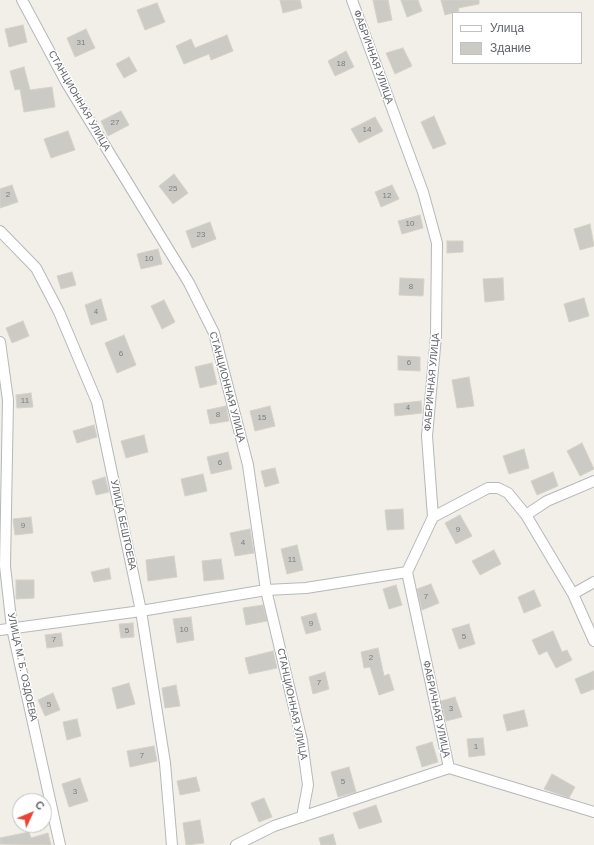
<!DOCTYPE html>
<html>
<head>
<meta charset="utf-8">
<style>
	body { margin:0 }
	#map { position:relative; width:594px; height:845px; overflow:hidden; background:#f1efe8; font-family:Arial,sans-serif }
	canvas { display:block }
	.legend { position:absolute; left:452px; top:12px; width:130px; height:52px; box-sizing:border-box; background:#fff; border:1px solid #bfc1c3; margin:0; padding:5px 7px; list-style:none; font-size:12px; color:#5f6368 }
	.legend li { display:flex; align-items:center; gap:8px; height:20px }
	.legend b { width:20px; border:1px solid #bfc1c3 }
	.north { position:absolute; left:12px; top:793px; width:40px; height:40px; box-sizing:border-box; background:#fff; border:1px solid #bfc1c3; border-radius:50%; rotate:46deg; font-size:11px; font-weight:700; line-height:16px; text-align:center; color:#5f6368 }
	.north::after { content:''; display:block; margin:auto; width:14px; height:18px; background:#ea4335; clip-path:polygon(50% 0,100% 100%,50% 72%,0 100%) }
</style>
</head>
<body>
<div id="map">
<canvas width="594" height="845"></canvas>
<ul class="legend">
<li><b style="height:5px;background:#fff"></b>Улица</li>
<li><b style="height:11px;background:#cccac5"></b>Здание</li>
</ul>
<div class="north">С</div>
</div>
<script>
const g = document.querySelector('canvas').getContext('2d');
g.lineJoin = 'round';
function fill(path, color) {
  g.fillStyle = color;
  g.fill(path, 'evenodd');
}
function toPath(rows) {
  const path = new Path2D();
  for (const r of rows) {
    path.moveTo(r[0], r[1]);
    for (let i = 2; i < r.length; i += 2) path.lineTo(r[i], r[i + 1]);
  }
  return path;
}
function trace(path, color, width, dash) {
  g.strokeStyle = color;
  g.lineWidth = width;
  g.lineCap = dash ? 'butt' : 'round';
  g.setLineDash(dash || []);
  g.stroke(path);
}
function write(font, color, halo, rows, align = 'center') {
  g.font = font + ' Arial,sans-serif';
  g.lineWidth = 3;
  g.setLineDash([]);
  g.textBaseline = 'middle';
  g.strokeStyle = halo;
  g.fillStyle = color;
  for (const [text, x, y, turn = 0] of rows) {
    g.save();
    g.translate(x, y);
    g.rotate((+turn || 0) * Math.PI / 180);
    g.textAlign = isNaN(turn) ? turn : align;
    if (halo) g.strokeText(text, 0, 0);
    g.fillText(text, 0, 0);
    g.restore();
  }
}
const building = toPath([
	[280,0,300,0,302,8,283,13,280,0],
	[373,0,388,0,392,20,378,23,373,0],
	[401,0,418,0,422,11,407,17,401,0],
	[441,0,479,0,479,4,458,8,459,11,445,15,441,0],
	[157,3,165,22,145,30,137,10,157,3],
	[23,25,27,42,9,47,5,29,23,25],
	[86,29,95,48,75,57,67,38,86,29],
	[227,35,233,51,211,60,209,54,184,64,176,46,191,39,195,48,227,35],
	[403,48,412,66,395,74,386,53,403,48],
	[346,51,354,67,335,76,328,61,346,51],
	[129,57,137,71,124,78,116,64,129,57],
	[24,67,30,90,52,87,55,107,24,112,20,89,15,90,10,71,24,67],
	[121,111,129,125,108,136,101,121,121,111],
	[434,116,446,144,433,149,421,122,434,116],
	[375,117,383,131,359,143,351,129,375,117],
	[68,131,75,150,51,158,44,139,68,131],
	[174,174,188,193,173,204,159,186,174,174],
	[12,185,18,202,0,208,0,189,12,185],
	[392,185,399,199,381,207,375,192,392,185],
	[420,215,423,228,402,234,398,221,420,215],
	[210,222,216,239,192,248,186,231,210,222],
	[590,224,594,246,580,250,574,229,590,224],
	[447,241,463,241,463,252,447,253,447,241],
	[158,249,162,264,141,269,137,254,158,249],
	[72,272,76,285,61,289,57,276,72,272],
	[400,278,424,279,423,296,399,295,400,278],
	[503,278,504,300,485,302,483,279,503,278],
	[584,298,589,316,569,322,564,304,584,298],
	[101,299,107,320,91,325,85,305,101,299],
	[164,300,175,322,162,329,151,306,164,300],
	[23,321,29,336,12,343,6,328,23,321],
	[124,335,136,365,117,373,105,343,124,335],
	[398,356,420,357,420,371,398,370,398,356],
	[212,363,217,384,200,388,195,367,212,363],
	[469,377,474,406,457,408,452,380,469,377],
	[31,393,33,407,17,408,16,395,31,393],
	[421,401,422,413,395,416,394,404,421,401],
	[226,406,229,421,210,424,207,410,226,406],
	[270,406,275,426,255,431,250,411,270,406],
	[94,425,97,437,77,443,73,431,94,425],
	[144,435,148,452,126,458,121,441,144,435],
	[582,443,594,469,580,476,567,451,582,443],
	[524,449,529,468,509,474,503,456,524,449],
	[228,452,232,469,211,474,207,457,228,452],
	[275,468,279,483,265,487,261,471,275,468],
	[553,472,558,486,537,495,531,481,553,472],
	[203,474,207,491,185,496,181,479,203,474],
	[105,477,109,492,96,495,92,481,105,477],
	[403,509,404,529,387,530,385,510,403,509],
	[460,515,472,536,456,544,445,523,460,515],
	[31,517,33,533,15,535,13,519,31,517],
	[250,529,254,553,235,556,230,533,250,529],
	[297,545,303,570,287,574,281,549,297,545],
	[494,550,501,564,480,575,472,561,494,550],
	[174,556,177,577,148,581,146,560,174,556],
	[221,559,224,579,204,581,202,561,221,559],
	[109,568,111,579,94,582,91,572,109,568],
	[16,580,34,580,34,598,16,599,16,580],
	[431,584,439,603,422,610,417,589,431,584],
	[396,585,402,605,389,609,383,589,396,585],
	[534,590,541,606,524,613,518,597,534,590],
	[263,605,267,621,246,625,243,608,263,605],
	[316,613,321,630,306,634,301,617,316,613],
	[191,617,194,640,177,643,173,619,191,617],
	[133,623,134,637,121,638,119,624,133,623],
	[469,624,475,644,459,649,452,629,469,624],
	[553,631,562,652,567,650,572,660,556,668,547,651,539,655,532,640,553,631],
	[61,633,63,646,47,648,45,635,61,633],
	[378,648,384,676,389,674,394,690,379,695,370,667,364,668,361,652,378,648],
	[273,651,277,668,249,674,245,658,273,651],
	[594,671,594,689,581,694,575,679,594,671],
	[325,672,329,689,313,694,309,677,325,672],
	[129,683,135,704,117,709,112,688,129,683],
	[176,685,180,706,165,708,162,688,176,685],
	[53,693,60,710,45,716,38,700,53,693],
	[455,697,462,717,446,721,441,701,455,697],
	[524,710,528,726,507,731,503,715,524,710],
	[77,719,81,736,67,740,63,722,77,719],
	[483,738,485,755,469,757,467,739,483,738],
	[432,742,438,762,422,767,416,747,432,742],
	[154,746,157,761,130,767,127,751,154,746],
	[349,767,356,792,338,797,331,772,349,767],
	[552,774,575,787,569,798,544,789,552,774],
	[196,777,200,791,180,795,177,781,196,777],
	[80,778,88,801,69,807,62,784,80,778],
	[264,798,272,817,259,822,251,803,264,798],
	[376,805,382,822,359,829,353,813,376,805],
	[200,820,204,843,186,845,183,823,200,820],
	[29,832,31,838,48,833,51,845,0,844,0,838,29,832],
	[333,834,336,845,321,845,319,838,333,834]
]);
const street = toPath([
	[22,0,66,82,189,283,214,333,248,465,266,590,302,741,308,785,302,817],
	[352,0,423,192,437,243,436,336,427,436,433,517,407,572,449,768],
	[0,231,36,268,59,312,97,402,141,611,165,763,172,845],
	[0,342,8,400,5,566,12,628,60,845],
	[526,515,547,501,594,481],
	[433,517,488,488,498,488,508,493,526,515,573,594,594,641],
	[573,594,594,582],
	[0,630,141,611,266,590,306,588,407,572],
	[236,845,274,826,449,768,594,812]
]);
const numberNames = [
	["31",81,43],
	["18",341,64],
	["27",115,123],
	["14",367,130],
	["25",173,189],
	["2",8,195],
	["12",387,196],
	["10",410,224],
	["23",201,235],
	["10",149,259],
	["8",411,287],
	["4",96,312],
	["6",121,354],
	["6",409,363],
	["11",25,401],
	["4",408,408],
	["8",218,415],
	["15",262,418],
	["6",220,463],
	["9",23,526],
	["9",458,530],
	["4",243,543],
	["11",292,560],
	["7",426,597],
	["9",311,624],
	["10",184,630],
	["5",127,631],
	["5",464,637],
	["7",54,640],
	["2",371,658],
	["7",319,683],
	["5",49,705],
	["3",451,709],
	["1",476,747],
	["7",142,756],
	["5",343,782],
	["3",75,792]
];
const streetNames = [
	["ФАБРИЧНАЯ УЛИЦА",373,57,70],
	["СТАНЦИОННАЯ УЛИЦА",79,101,60],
	["ФАБРИЧНАЯ УЛИЦА",432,382,-85],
	["СТАНЦИОННАЯ УЛИЦА",227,387,75],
	["УЛИЦА БЕШТОЕВА",123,525,78],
	["УЛИЦА М. Б. ОЗДОЕВА",22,667,78],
	["СТАНЦИОННАЯ УЛИЦА",292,704,78],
	["ФАБРИЧНАЯ УЛИЦА",436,709,78]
];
fill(building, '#cccac5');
trace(building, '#d6d1c6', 1);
trace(street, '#b5b8bc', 12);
trace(street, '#fff', 10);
write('8px', '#7a7d7f', null, numberNames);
write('10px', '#5f6368', '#fff', streetNames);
</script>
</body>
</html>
